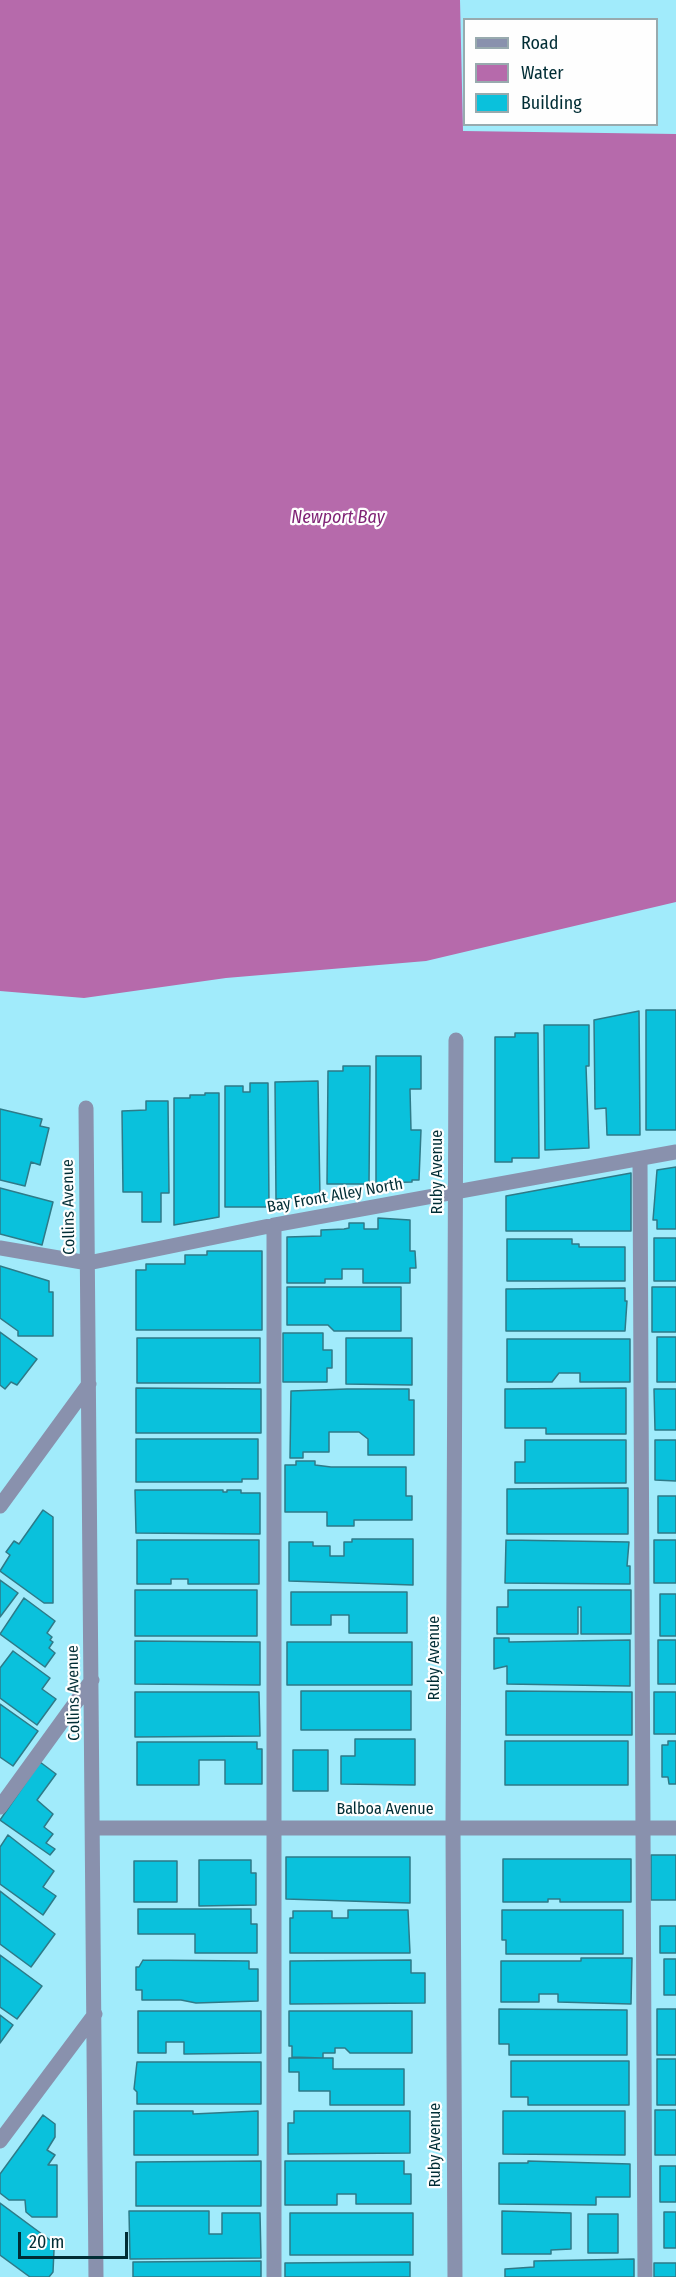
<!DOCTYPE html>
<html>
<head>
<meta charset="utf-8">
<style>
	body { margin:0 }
	#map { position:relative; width:676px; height:2277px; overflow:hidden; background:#a1ebfb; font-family:"Fira Sans Condensed",sans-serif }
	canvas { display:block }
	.legend { position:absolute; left:463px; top:18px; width:195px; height:108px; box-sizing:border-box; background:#fefefe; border:2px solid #98aaae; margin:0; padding:8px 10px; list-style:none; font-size:18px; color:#002d35 }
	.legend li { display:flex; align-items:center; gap:12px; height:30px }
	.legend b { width:30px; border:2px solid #98aaae }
	.scale { position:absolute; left:18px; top:2232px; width:110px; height:27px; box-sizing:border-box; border:3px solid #002d35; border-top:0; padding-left:8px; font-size:18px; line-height:21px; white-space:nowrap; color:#002d35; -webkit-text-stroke:4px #fefefe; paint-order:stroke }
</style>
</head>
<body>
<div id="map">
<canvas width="676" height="2277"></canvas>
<ul class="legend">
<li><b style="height:8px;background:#8991ad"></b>Road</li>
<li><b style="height:16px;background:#b66aab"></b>Water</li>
<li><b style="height:16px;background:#0ac1dc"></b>Building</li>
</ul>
<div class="scale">20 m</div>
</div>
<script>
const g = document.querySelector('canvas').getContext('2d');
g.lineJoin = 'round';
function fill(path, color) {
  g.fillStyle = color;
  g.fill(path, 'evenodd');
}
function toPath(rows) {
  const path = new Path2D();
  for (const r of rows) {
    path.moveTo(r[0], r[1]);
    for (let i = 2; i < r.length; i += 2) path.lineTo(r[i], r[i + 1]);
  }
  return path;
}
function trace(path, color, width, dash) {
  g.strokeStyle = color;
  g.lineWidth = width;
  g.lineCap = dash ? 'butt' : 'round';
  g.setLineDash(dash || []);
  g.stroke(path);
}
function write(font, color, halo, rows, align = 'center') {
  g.font = font + ' "Fira Sans Condensed",sans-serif';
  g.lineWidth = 4.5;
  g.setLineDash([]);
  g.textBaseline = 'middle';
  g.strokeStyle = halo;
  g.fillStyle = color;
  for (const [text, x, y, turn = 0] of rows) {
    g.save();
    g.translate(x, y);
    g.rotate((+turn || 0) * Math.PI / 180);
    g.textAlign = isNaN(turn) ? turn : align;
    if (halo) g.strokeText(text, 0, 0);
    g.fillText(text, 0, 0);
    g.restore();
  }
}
const water = toPath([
	[0,0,460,0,463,131,676,134,676,902,426,961,226,978,84,998,0,991]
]);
const building = toPath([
	[646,1010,676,1010,676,1130,646,1130,646,1010],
	[639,1011,640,1135,607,1135,606,1108,595,1109,594,1020,639,1011],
	[544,1025,589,1025,589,1066,586,1066,589,1148,545,1150,544,1025],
	[515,1033,538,1033,539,1158,512,1158,512,1162,495,1162,495,1037,515,1037,515,1033],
	[376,1056,421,1056,421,1089,410,1089,411,1130,421,1130,419,1180,412,1180,412,1182,376,1183,376,1056],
	[343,1066,370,1066,369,1184,327,1184,328,1071,343,1071,343,1066],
	[318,1081,320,1198,276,1199,275,1082,318,1081],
	[250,1083,268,1083,269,1207,225,1207,225,1086,243,1086,243,1092,250,1092,250,1083],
	[205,1093,219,1093,219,1217,174,1225,174,1098,190,1098,190,1095,205,1095,205,1093],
	[146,1101,168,1101,169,1193,161,1193,161,1222,142,1222,142,1192,123,1192,122,1111,146,1110,146,1101],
	[0,1109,42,1119,40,1126,49,1128,40,1165,31,1162,25,1186,0,1180,0,1109],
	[676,1167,676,1229,657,1229,657,1220,653,1220,657,1170,676,1167],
	[631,1173,631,1231,506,1231,506,1196,631,1173],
	[0,1188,53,1202,42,1245,0,1234,0,1188],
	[378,1218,410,1220,410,1251,415,1251,416,1268,410,1268,410,1283,363,1283,363,1269,342,1269,342,1279,325,1279,325,1283,287,1283,287,1237,321,1236,321,1230,344,1229,349,1228,349,1223,364,1223,364,1229,378,1229,378,1218],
	[654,1238,676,1238,676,1281,654,1281,654,1238],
	[507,1239,572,1239,572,1244,579,1244,579,1247,625,1247,625,1281,507,1281,507,1239],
	[207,1251,262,1251,262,1330,136,1330,136,1270,146,1270,146,1264,185,1264,185,1255,207,1255,207,1251],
	[0,1266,49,1281,49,1292,53,1292,53,1336,18,1336,18,1331,0,1318,0,1266],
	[287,1287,401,1287,401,1331,334,1331,328,1325,287,1325,287,1287],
	[652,1287,676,1287,676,1332,652,1332,652,1287],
	[625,1288,625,1301,627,1301,625,1331,506,1331,506,1289,625,1288],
	[0,1332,37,1359,17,1385,11,1382,5,1389,0,1385,0,1332],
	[283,1333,323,1333,323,1350,332,1350,332,1368,327,1368,327,1382,283,1382,283,1333],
	[657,1337,676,1337,676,1382,657,1382,657,1337],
	[137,1338,260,1338,260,1383,137,1383,137,1338],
	[346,1338,412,1338,412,1385,346,1384,346,1338],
	[507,1339,630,1339,630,1382,580,1382,580,1373,559,1373,552,1382,507,1382,507,1339],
	[136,1388,261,1389,261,1433,136,1433,136,1388],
	[626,1388,626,1434,546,1434,546,1428,505,1428,505,1389,626,1388],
	[347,1389,409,1389,409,1400,414,1400,414,1455,368,1455,368,1439,359,1432,329,1432,329,1452,303,1452,303,1458,290,1458,291,1391,347,1389],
	[654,1389,676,1389,676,1430,655,1430,654,1389],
	[136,1439,258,1439,258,1479,242,1479,242,1482,136,1482,136,1439],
	[525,1440,626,1440,626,1483,515,1483,515,1462,525,1462,525,1440],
	[655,1440,676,1440,676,1481,655,1480,655,1440],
	[296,1461,315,1461,315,1465,331,1467,406,1467,406,1496,412,1496,412,1520,354,1520,354,1526,327,1526,327,1512,285,1512,285,1465,296,1465,296,1461],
	[628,1488,628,1534,507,1534,507,1489,628,1488],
	[135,1490,223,1490,223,1492,227,1492,227,1490,241,1490,241,1493,260,1493,260,1534,136,1533,135,1490],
	[658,1496,676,1496,676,1533,658,1533,658,1496],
	[43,1510,53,1517,53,1603,44,1603,0,1571,10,1555,6,1552,14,1541,19,1544,43,1510],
	[352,1539,413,1539,413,1585,289,1581,289,1542,313,1542,313,1546,330,1546,330,1556,344,1556,344,1542,352,1542,352,1539],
	[137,1540,259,1540,259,1584,188,1584,188,1579,171,1579,171,1584,137,1584,137,1540],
	[506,1540,629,1542,627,1566,630,1566,630,1584,505,1583,506,1540],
	[654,1540,676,1540,676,1583,654,1583,654,1540],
	[0,1580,18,1593,0,1617,0,1580],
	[135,1590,257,1590,257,1636,135,1636,135,1590],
	[508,1590,631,1590,631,1634,581,1634,581,1607,578,1607,578,1634,497,1634,497,1607,508,1607,508,1590],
	[291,1592,407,1592,407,1633,349,1633,349,1615,331,1615,331,1625,291,1625,291,1592],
	[660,1594,676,1594,676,1636,660,1636,660,1594],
	[24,1598,55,1621,47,1633,52,1637,50,1640,53,1642,49,1648,55,1653,45,1667,0,1634,24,1598],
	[494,1638,509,1638,509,1642,630,1640,630,1686,507,1684,507,1666,494,1669,494,1638],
	[658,1640,676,1640,676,1684,658,1684,658,1640],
	[135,1641,260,1642,260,1685,135,1684,135,1641],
	[287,1642,412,1642,412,1685,287,1685,287,1642],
	[13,1651,50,1678,42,1689,56,1699,37,1725,0,1698,0,1668,13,1651],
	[301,1691,411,1691,411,1730,301,1730,301,1691],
	[506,1691,632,1692,632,1735,506,1735,506,1691],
	[135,1692,259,1692,260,1736,135,1737,135,1692],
	[654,1692,676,1692,676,1734,654,1734,654,1692],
	[0,1704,38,1731,13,1766,0,1757,0,1704],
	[355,1739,415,1739,415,1785,341,1784,341,1756,355,1756,355,1739],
	[505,1741,628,1741,628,1785,505,1785,505,1741],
	[668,1741,676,1741,676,1784,669,1784,668,1777,662,1777,662,1745,668,1745,668,1741],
	[137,1742,257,1742,257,1749,262,1749,262,1784,225,1784,225,1760,199,1760,199,1785,137,1785,137,1742],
	[293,1750,328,1750,328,1791,293,1791,293,1750],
	[40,1762,56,1774,37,1800,53,1814,44,1827,53,1834,46,1843,55,1849,50,1855,0,1820,40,1762],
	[8,1835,54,1871,43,1887,56,1896,43,1915,0,1884,0,1847,8,1835],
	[651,1855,676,1855,676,1900,651,1900,651,1855],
	[286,1857,410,1857,410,1903,286,1899,286,1857],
	[503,1859,631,1859,631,1902,560,1902,560,1899,548,1899,548,1902,503,1902,503,1859],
	[199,1860,251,1860,251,1873,256,1873,256,1905,199,1906,199,1860],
	[134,1861,177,1861,177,1902,134,1902,134,1861],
	[0,1891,55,1934,31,1967,0,1944,0,1891],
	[138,1909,251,1909,251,1924,257,1924,257,1953,195,1953,195,1934,138,1934,138,1909],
	[348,1910,408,1910,410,1953,290,1953,290,1918,293,1918,293,1911,332,1911,332,1918,348,1918,348,1910],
	[502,1910,623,1910,623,1954,506,1954,506,1940,502,1940,502,1910],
	[660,1926,676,1926,676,1953,660,1953,660,1926],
	[0,1955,42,1986,17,2019,0,2007,0,1955],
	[581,1958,632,1958,631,2004,558,2002,558,1994,539,1994,539,2002,501,2002,501,1961,581,1961,581,1958],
	[664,1959,676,1959,676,1995,664,1995,664,1959],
	[143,1960,249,1961,249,1969,258,1969,258,2001,196,2003,181,2000,142,2000,142,1990,136,1990,136,1967,139,1967,143,1960],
	[411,1960,411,1973,425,1973,425,2003,290,2004,290,1961,411,1960],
	[499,2009,627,2010,627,2055,509,2055,509,2044,499,2044,499,2009],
	[657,2009,676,2009,676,2055,657,2055,657,2009],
	[138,2011,261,2011,261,2053,184,2054,184,2042,166,2042,166,2053,138,2053,138,2011],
	[289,2011,412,2011,412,2053,350,2053,345,2048,335,2048,335,2053,323,2053,323,2058,292,2057,292,2046,289,2046,289,2011],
	[0,2015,13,2025,0,2043,0,2015],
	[289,2058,333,2058,333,2069,404,2069,404,2105,330,2105,330,2091,299,2091,299,2072,289,2072,289,2058],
	[657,2059,676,2059,676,2105,657,2105,657,2059],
	[511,2061,629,2061,629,2105,528,2105,528,2097,511,2097,511,2061],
	[137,2062,261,2062,261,2104,137,2104,137,2092,134,2089,137,2062],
	[655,2110,676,2110,676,2155,655,2155,655,2110],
	[134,2111,193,2111,193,2114,258,2111,258,2155,134,2155,134,2111],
	[294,2111,410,2111,410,2153,288,2154,288,2123,294,2123,294,2111],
	[503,2111,625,2111,625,2155,503,2154,503,2111],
	[43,2115,55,2124,55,2137,47,2150,55,2155,48,2165,57,2165,57,2217,32,2217,26,2212,25,2200,9,2200,0,2193,0,2174,43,2115],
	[261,2161,261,2206,136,2206,136,2162,261,2161],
	[285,2161,404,2161,404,2174,411,2174,411,2204,356,2204,356,2194,337,2194,337,2205,285,2205,285,2161],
	[528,2161,630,2164,630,2197,596,2197,596,2205,499,2204,499,2163,528,2163,528,2161],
	[660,2166,676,2166,676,2202,660,2202,660,2166],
	[0,2203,54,2243,51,2247,54,2250,53,2272,49,2277,30,2277,0,2255,0,2203],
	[129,2211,209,2211,209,2234,222,2234,222,2213,260,2213,261,2258,130,2259,129,2211],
	[502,2211,571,2213,571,2249,551,2250,551,2254,502,2254,502,2211],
	[664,2212,676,2212,676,2248,664,2248,664,2212],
	[290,2213,413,2213,413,2255,290,2255,290,2213],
	[588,2214,618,2214,618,2253,588,2253,588,2214],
	[634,2259,634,2277,505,2277,505,2269,534,2267,534,2261,634,2259],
	[261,2261,261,2277,133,2277,133,2262,261,2261],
	[410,2262,410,2277,285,2277,285,2263,410,2262],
	[654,2263,676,2263,676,2277,654,2277,654,2263]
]);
const minor = toPath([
	[86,1108,96,2277],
	[640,1159,645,2277],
	[0,1248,88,1263,274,1225,676,1152],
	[0,1506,89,1384],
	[0,1807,92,1680],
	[94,1828,676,1828],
	[0,2141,95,2014],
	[274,2277,274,1225],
	[455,2277,453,1828,456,1040]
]);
const streetNames = [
	["Ruby Avenue",438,1172,-90],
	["Bay Front Alley North",335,1196,-10],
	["Collins Avenue",69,1207,-91],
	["Ruby Avenue",435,1658,-90],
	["Collins Avenue",74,1693,-91],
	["Balboa Avenue",385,1810],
	["Ruby Avenue",436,2145,-90]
];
const waterNames = [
	["Newport Bay",338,518]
];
fill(water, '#b66aab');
fill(building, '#0ac1dc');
trace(building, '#2e7a88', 1.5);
trace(minor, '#8991ad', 15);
write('16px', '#002d35', '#fefefe', streetNames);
write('italic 18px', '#7f2275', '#fefefe', waterNames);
</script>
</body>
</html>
